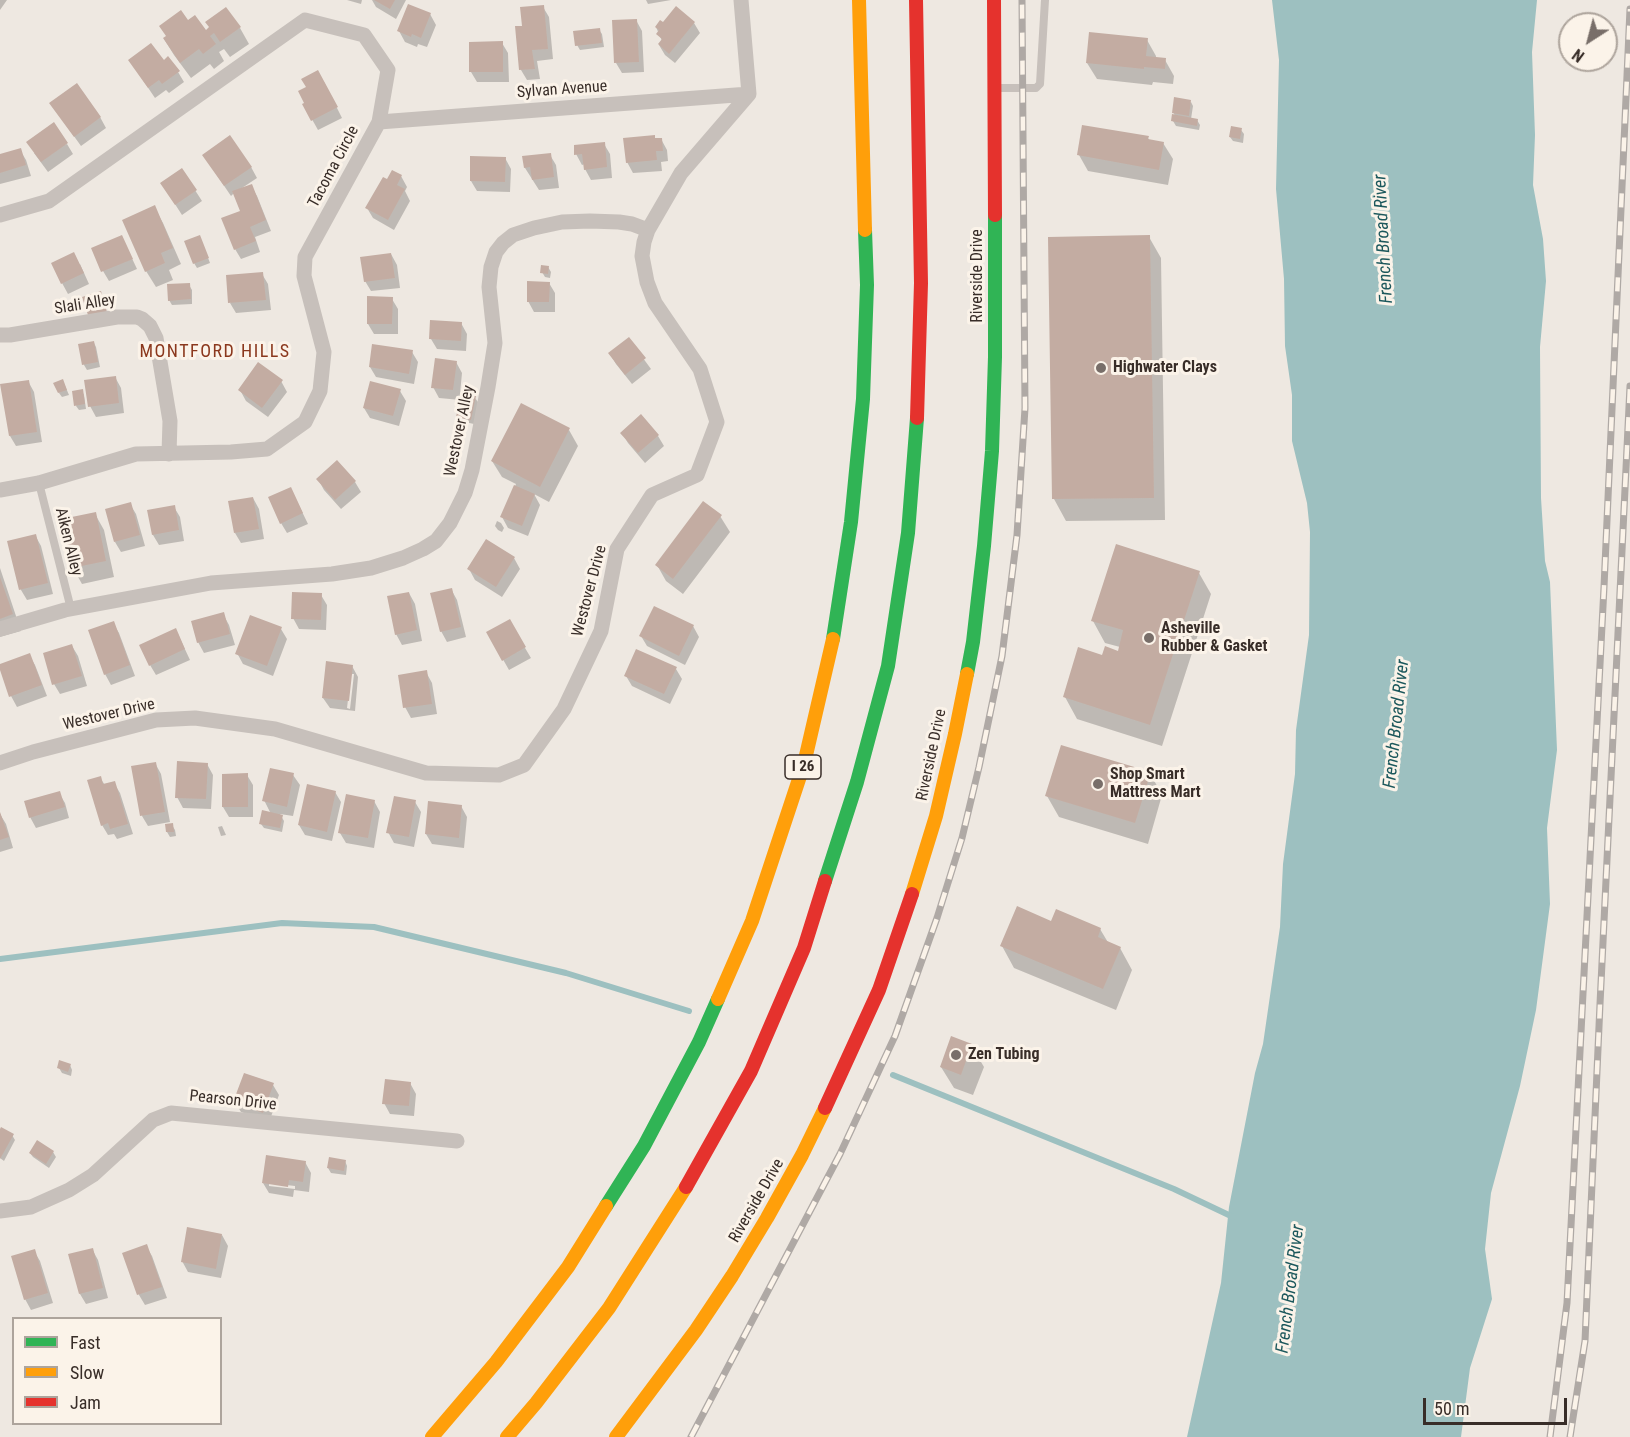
<!DOCTYPE html>
<html>
<head>
<meta charset="utf-8">
<style>
	body { margin:0 }
	#map { position:relative; width:1630px; height:1437px; overflow:hidden; background:#eee8e1; font-family:"Roboto Condensed",sans-serif }
	canvas { display:block }
	.legend { position:absolute; left:12px; top:1317px; width:210px; height:108px; box-sizing:border-box; background:#fbf3e9; border:2px solid #ada49c; margin:0; padding:8px 10px; list-style:none; font-size:18px; color:#382d28 }
	.legend li { display:flex; align-items:center; gap:12px; height:30px }
	.legend b { width:30px; border:2px solid #ada49c }
	.north { position:absolute; left:1558px; top:12px; width:60px; height:60px; box-sizing:border-box; background:#fbf3e9; border:2px solid #ada49c; border-radius:50%; rotate:216deg; font-size:16px; font-weight:700; line-height:24px; text-align:center; color:#382d28 }
	.north::after { content:''; display:block; margin:auto; width:21px; height:27px; background:#786e69; clip-path:polygon(50% 0,100% 100%,50% 72%,0 100%) }
	.scale { position:absolute; left:1423px; top:1398px; width:144px; height:27px; box-sizing:border-box; border:3px solid #382d28; border-top:0; padding-left:8px; font-size:18px; line-height:21px; white-space:nowrap; color:#382d28; -webkit-text-stroke:4px #fbf3e9; paint-order:stroke }
</style>
</head>
<body>
<div id="map">
<canvas width="1630" height="1437"></canvas>
<ul class="legend">
<li><b style="height:8px;background:#30b455"></b>Fast</li>
<li><b style="height:8px;background:#ff9f0a"></b>Slow</li>
<li><b style="height:8px;background:#e5322d"></b>Jam</li>
</ul>
<div class="north">N</div>
<div class="scale">50 m</div>
</div>
<script>
const g = document.querySelector('canvas').getContext('2d');
g.lineJoin = 'round';
function fill(path, color) {
  g.fillStyle = color;
  g.fill(path, 'evenodd');
}
function toPath(rows) {
  const path = new Path2D();
  for (const r of rows) {
    path.moveTo(r[0], r[1]);
    for (let i = 2; i < r.length; i += 2) path.lineTo(r[i], r[i + 1]);
  }
  return path;
}
function trace(path, color, width, dash) {
  g.strokeStyle = color;
  g.lineWidth = width;
  g.lineCap = dash ? 'butt' : 'round';
  g.setLineDash(dash || []);
  g.stroke(path);
}
function write(font, color, halo, rows, align = 'center') {
  g.font = font + ' "Roboto Condensed",sans-serif';
  g.lineWidth = 6;
  g.setLineDash([]);
  g.textBaseline = 'middle';
  g.strokeStyle = halo;
  g.fillStyle = color;
  for (const [text, x, y, turn = 0] of rows) {
    g.save();
    g.translate(x, y);
    g.rotate((+turn || 0) * Math.PI / 180);
    g.textAlign = isNaN(turn) ? turn : align;
    if (halo) g.strokeText(text, 0, 0);
    g.fillText(text, 0, 0);
    g.restore();
  }
}
const water = toPath([
	[1272,0,1537,0,1532,52,1535,135,1533,185,1543,239,1546,281,1540,347,1541,498,1545,561,1550,582,1557,750,1547,828,1550,904,1536,1010,1520,1086,1491,1193,1485,1249,1492,1299,1470,1368,1461,1437,1187,1437,1221,1283,1229,1207,1255,1073,1263,1044,1280,927,1283,864,1295,774,1296,730,1309,635,1310,532,1307,503,1292,441,1292,395,1285,346,1284,279,1276,189,1279,60]
]);
const shadow = toPath([
	[0,0,7,0,0,10],
	[347,0,362,0,361,4],
	[372,0,406,0,396,19,376,7],
	[646,0,671,0,648,4],
	[543,7,549,17,553,59,537,61,540,79,527,80,521,70,517,28,523,27],
	[430,14,436,25,427,47,418,44,417,47,405,42,399,31],
	[636,20,642,31,644,72,622,73,616,63],
	[187,22,205,32,240,28,249,44,230,57,224,49,219,52,224,61,214,69,210,64,191,78,174,55,164,39],
	[694,23,700,33,675,63,665,55,659,45,662,41,656,27,663,24],
	[599,30,602,34,604,47,580,50,577,45],
	[1147,40,1156,56,1156,59,1165,60,1174,76,1173,84,1153,82,1152,85,1097,79,1087,63],
	[502,43,508,53,509,82,477,82,471,72],
	[130,61,163,62,178,72,184,82,169,93,166,90,155,98],
	[324,82,342,118,318,130,304,105],
	[1191,102,1193,106,1191,119,1197,120,1200,125,1199,130,1176,126,1173,121,1175,116,1173,112],
	[51,104,100,117,106,128,81,146],
	[1241,130,1244,134,1243,143,1233,141,1230,137],
	[1148,138,1150,141,1163,143,1173,159,1168,185,1088,171,1079,155],
	[661,139,667,150,668,161,661,162,662,171,633,173,627,162,656,140],
	[67,144,73,154,48,172,34,153],
	[604,144,610,154,612,178,591,180,585,169,585,164,582,165,576,154],
	[20,150,26,160,31,176,0,184,0,155],
	[550,155,556,165,559,188,539,190,525,168,524,158],
	[505,158,511,169,510,192,477,191,471,181],
	[210,165,251,167,257,178,242,188,251,186,257,196,271,231,255,237,260,252,241,259,235,249,242,212,234,193,231,196],
	[182,170,202,201,182,215,162,184],
	[401,176,407,187,405,191,410,201,394,230,373,218,367,208,387,181],
	[154,207,163,223,181,264,169,270,173,280,156,287,146,271],
	[122,237,137,269,109,281,103,271],
	[1149,237,1161,258,1165,520,1066,521,1054,499,1050,239],
	[202,242,210,263,197,268,194,263],
	[391,254,397,265,400,288,371,291,365,281],
	[80,264,89,284,68,294,62,283],
	[548,267,551,272,550,278,545,277,542,272],
	[262,274,268,284,271,310,236,313,230,303],
	[549,283,555,293,555,312,534,312,528,301],
	[189,285,192,290,192,304,172,305,169,300],
	[392,299,398,309,398,334,374,334,368,324],
	[461,323,467,334,466,351,437,349,431,339],
	[629,339,651,369,632,384,616,364,610,354],
	[94,343,96,347,100,367,87,370,84,365,80,345],
	[412,352,418,362,414,384,376,377,370,367],
	[456,362,462,373,460,394,475,398,478,402,474,424,460,421,458,417,461,400,439,398,433,387],
	[115,377,121,388,124,413,96,417,90,406],
	[28,381,34,392,42,442,16,446,10,436],
	[63,381,69,395,62,397,59,393],
	[281,381,287,392,268,417,246,401,240,390],
	[82,391,84,395,86,409,79,410,76,406],
	[400,391,406,401,399,426,370,418,364,408],
	[641,417,658,436,664,446,645,463,628,443,622,433],
	[569,430,578,446,549,502,534,494,540,505,528,536,508,528,502,517,516,484,502,477,492,461],
	[318,479,355,482,361,492,341,509,324,490],
	[291,489,308,524,287,533,281,523],
	[253,498,259,509,264,539,241,543,235,533],
	[130,504,136,514,145,546,121,552,115,542],
	[174,507,180,517,184,541,159,545,153,535,149,511],
	[95,514,104,530,114,577,82,584,73,568],
	[720,516,730,532,683,594,666,581,657,565],
	[497,521,501,523,504,528,502,532,498,530,495,526],
	[35,535,41,546,53,594,27,600,21,590,8,542],
	[514,558,520,569,502,597,475,580,469,569],
	[0,568,21,631,0,637],
	[1199,573,1211,594,1162,746,1077,719,1065,697,1103,657,1119,652,1120,647,1105,643,1093,621],
	[451,589,457,600,466,637,447,642,441,631],
	[409,593,415,604,422,641,402,645,396,634],
	[321,595,327,605,326,630,299,629,293,618],
	[223,614,229,625,235,645,204,653,198,642],
	[509,621,531,658,509,670,488,633],
	[113,623,119,633,135,676,111,685,105,674],
	[693,626,699,637,685,665,647,646,641,636],
	[281,629,287,639,273,676,243,664,237,653],
	[176,630,190,660,156,675,150,665],
	[72,646,78,656,87,686,60,694,54,684],
	[29,655,35,665,47,696,17,707,11,696,0,665],
	[352,666,358,677,355,711,330,708,323,698],
	[351,674,354,674,350,709,347,708],
	[676,669,682,679,670,704,632,686,626,676],
	[426,672,432,683,437,714,411,718,405,707],
	[155,763,161,774,170,822,148,826,142,816],
	[207,764,213,775,211,809,183,808,177,797],
	[1150,773,1162,795,1148,844,1059,817,1047,796],
	[247,775,253,785,253,817,229,817,223,807],
	[293,775,300,785,293,816,280,814,284,821,282,832,264,828,261,824,271,814,264,800],
	[100,778,105,785,114,783,120,793,133,834,117,839,114,834,108,835,102,825],
	[335,792,341,802,332,841,305,835,299,825],
	[59,793,65,803,69,818,36,828,30,817],
	[374,801,380,812,374,848,346,843,340,833],
	[415,802,421,812,414,847,394,843,388,832],
	[461,806,467,817,464,848,432,844,426,834],
	[0,814,6,824,13,848,0,852],
	[172,825,175,830,176,836,170,837,167,832],
	[222,826,226,835,221,836,218,827],
	[1052,923,1100,929,1109,944,1120,948,1132,970,1116,1010,1014,968,1002,946],
	[971,1045,984,1067,973,1095,954,1088,941,1067],
	[70,1065,72,1070,71,1076,62,1073,59,1068],
	[410,1083,416,1094,414,1116,390,1114,384,1103],
	[273,1085,279,1095,269,1122,241,1112,235,1102],
	[0,1132,12,1135,15,1140,4,1161,0,1158],
	[38,1142,53,1152,56,1157,49,1168,33,1157,30,1153],
	[345,1161,347,1166,346,1175,331,1173,328,1168],
	[305,1162,311,1173,309,1192,294,1190,293,1197,269,1193,263,1183],
	[269,1183,295,1186,295,1189,269,1186],
	[222,1235,228,1246,221,1278,188,1272,182,1261],
	[146,1246,152,1256,167,1298,145,1305,139,1295,124,1253],
	[92,1249,98,1260,108,1298,86,1304,80,1294,69,1256],
	[34,1251,40,1261,53,1303,31,1310,25,1299]
]);
const stream = toPath([
	[0,959,282,923,374,927,566,973,689,1011],
	[893,1075,1174,1189,1233,1217]
]);
const building = toPath([
	[374,0,395,0,390,9],
	[408,4,431,13,421,38,412,34,411,37,397,31],
	[544,5,548,49,532,50,535,69,519,70,515,26,522,26,520,7],
	[676,6,695,22,669,54,658,44,662,39,656,34,659,30,655,27,660,20,663,22],
	[226,7,241,27,220,42,214,33,210,36,216,44,203,54,199,49,180,63,163,38,166,36,159,26,181,10,188,20,195,15,206,30,209,27,205,22],
	[637,19,639,62,614,63,612,20],
	[600,28,602,43,575,46,573,31],
	[1089,32,1148,38,1146,56,1166,58,1165,69,1144,67,1144,69,1086,63],
	[503,41,503,72,469,72,469,42],
	[151,43,164,60,168,56,180,71,162,84,159,80,148,88,128,60],
	[318,70,338,107,311,121,302,104,304,103,298,91,306,87,301,79],
	[77,83,101,117,74,137,49,103],
	[1174,97,1191,100,1189,116,1172,113],
	[1172,114,1198,119,1197,126,1171,121],
	[54,122,68,143,41,162,26,142],
	[1082,125,1149,136,1148,139,1164,142,1159,170,1077,155],
	[1231,126,1242,128,1240,139,1229,137],
	[230,135,252,167,224,186,202,155],
	[655,135,655,138,662,138,663,151,656,151,657,160,626,163,623,138],
	[605,142,607,167,584,170,582,154,574,155,574,145],
	[21,148,26,165,0,173,0,154],
	[551,153,554,177,532,180,530,167,524,168,522,156],
	[470,156,506,157,505,182,470,181],
	[182,168,197,190,175,205,160,183],
	[392,170,402,175,397,185,405,189,388,220,365,208,383,177,387,179],
	[252,184,266,220,250,227,256,241,234,250,221,218,240,211,232,191],
	[155,205,173,248,161,253,165,263,145,272,122,220],
	[122,235,133,259,101,272,91,248],
	[200,235,209,258,193,264,184,241],
	[1150,235,1154,498,1052,499,1048,237],
	[74,252,84,273,61,284,51,263],
	[391,253,395,278,364,282,360,257],
	[541,265,549,266,548,274,540,273],
	[263,272,266,300,228,303,226,275],
	[527,281,550,282,549,302,527,302],
	[190,283,191,299,168,301,167,284],
	[101,291,107,312,89,318,82,297],
	[367,296,393,297,392,324,367,324],
	[430,320,462,322,461,341,429,339],
	[629,337,646,358,625,375,608,353],
	[94,341,98,362,82,365,78,344],
	[372,344,413,350,409,374,369,367],
	[435,358,457,361,453,390,431,388],
	[258,362,283,380,262,408,238,390],
	[116,376,119,403,88,407,84,380],
	[63,379,67,390,58,393,53,383],
	[29,380,37,432,9,436,0,384],
	[370,381,401,389,393,416,363,408],
	[83,389,85,404,74,406,72,391],
	[461,393,476,396,471,420,456,417],
	[521,403,570,428,540,487,491,461],
	[641,414,659,435,638,453,620,433],
	[337,460,356,481,335,500,316,479],
	[514,485,535,494,522,526,500,517],
	[291,487,303,513,280,524,268,497],
	[253,497,259,529,234,533,228,501],
	[703,501,722,515,673,579,655,565],
	[131,502,140,535,114,542,105,509],
	[175,505,179,530,152,535,147,510],
	[96,512,106,561,72,568,62,519],
	[36,534,48,583,19,590,7,541],
	[486,539,515,557,496,587,467,569],
	[1116,544,1200,571,1150,725,1063,697,1078,647,1102,655,1105,646,1118,651,1123,630,1091,621],
	[0,577,13,614,0,619],
	[452,588,461,627,440,632,430,593],
	[292,592,322,593,321,620,291,619],
	[409,592,417,630,395,635,387,596],
	[654,606,694,625,679,656,639,636],
	[224,612,230,634,197,643,191,621],
	[250,615,282,627,267,666,235,654],
	[510,619,526,647,502,661,486,632],
	[114,621,130,665,104,675,88,630],
	[176,628,185,649,149,666,139,645],
	[72,644,82,676,52,685,43,653],
	[636,649,677,667,664,694,624,676],
	[30,653,42,685,9,697,0,670,0,664],
	[326,661,353,665,349,701,322,698],
	[427,670,432,704,403,708,398,675],
	[1061,745,1151,772,1135,823,1045,796],
	[177,761,208,763,206,799,175,798],
	[156,762,165,812,140,816,131,766],
	[270,768,294,773,287,807,262,801],
	[248,773,248,807,222,807,222,774],
	[101,776,103,784,115,781,128,824,110,829,108,823,101,826,87,780],
	[307,784,336,791,327,832,298,825],
	[60,791,65,807,29,818,24,801],
	[346,794,375,800,368,838,338,833],
	[394,796,416,800,409,837,386,833],
	[428,801,462,805,459,838,425,834],
	[262,810,283,815,280,828,259,824],
	[0,812,9,837,0,840],
	[173,823,174,832,166,832,165,824],
	[1017,906,1051,921,1056,909,1101,928,1098,937,1121,947,1103,989,1000,946],
	[951,1036,972,1044,961,1075,940,1067],
	[59,1060,71,1064,68,1072,57,1068],
	[244,1073,274,1083,263,1113,233,1102],
	[385,1079,411,1082,409,1106,382,1104],
	[1,1127,14,1134,0,1159,0,1129],
	[37,1140,54,1151,46,1164,29,1153],
	[266,1155,306,1161,303,1182,289,1180,288,1187,262,1183],
	[329,1157,346,1160,344,1171,327,1168],
	[187,1227,222,1234,216,1269,181,1262],
	[147,1244,162,1287,137,1295,122,1253],
	[93,1248,103,1288,79,1294,68,1254],
	[35,1249,48,1293,24,1300,11,1256]
]);
const lane = toPath([
	[996,88,1036,88,1040,84,1045,0],
	[39,483,71,609]
]);
const street = toPath([
	[379,122,749,94],
	[0,215,49,201,305,20,364,35,388,70,379,122,305,257,304,276,324,352,320,391,305,422,267,449,231,452,136,454,39,483,0,490],
	[0,335,10,335,117,317,137,317,142,319,150,326,156,338,170,421,169,454],
	[0,629,65,610,211,583,332,574,371,568,403,558,423,549,436,541,450,523,465,493,472,470,488,387,495,343,489,287,491,267,496,252,503,243,513,235,534,228,562,222,590,221,619,222,632,224,648,230],
	[0,763,33,752,156,720,195,718,275,729,426,773,499,775,524,765,564,709,601,631,617,549,652,495,697,475,717,422,700,369,655,303,647,282,642,256,644,242,648,230,681,173,749,94,741,0],
	[0,1211,31,1207,69,1190,93,1175,153,1120,171,1113,457,1141]
]);
const fast = toPath([
	[833,639,851,522,863,399,867,285,865,230],
	[967,674,973,642,984,546,992,451,995,357,995,215],
	[825,881,857,782,888,666,908,533,917,418],
	[606,1206,644,1146,699,1042,718,999]
]);
const slow = toPath([
	[859,0,865,230],
	[912,894,936,816,955,734,967,674],
	[718,999,752,921,804,764,833,639],
	[432,1437,496,1362,568,1267,606,1206],
	[507,1437,536,1403,609,1308,686,1187],
	[616,1437,696,1330,732,1276,767,1218,802,1155,825,1108]
]);
const jam = toPath([
	[916,0,921,283,917,418],
	[994,0,995,215],
	[825,1108,879,990,912,894],
	[686,1187,751,1071,804,948,825,881]
]);
const rail = toPath([
	[691,1437,840,1154,895,1036,937,918,962,838,979,767,1002,656,1017,535,1025,408,1022,0],
	[1550,1437,1567,1303,1604,587,1630,9],
	[1570,1437,1585,1341,1600,1004,1630,386]
]);
const markers = [
	[1101,368,6,"#786e69"],
	[1149,638,6,"#786e69"],
	[1098,784,6,"#786e69"],
	[956,1055,6,"#786e69"]
];
const shields = [
	[803,767,36]
];
const shieldNames = [
	["I 26",803,767]
];
const streetNames = [
	["Sylvan Avenue",562,90,-4],
	["Tacoma Circle",334,167,-62],
	["Riverside Drive",978,276,-90],
	["Slali Alley",85,305,-9],
	["Westover Alley",460,431,-78],
	["Aiken Alley",68,542,76],
	["Westover Drive",590,591,-75],
	["Westover Drive",109,715,-13],
	["Riverside Drive",932,755,-78],
	["Pearson Drive",233,1101,6],
	["Riverside Drive",757,1201,-60]
];
const poiNames = [
	["Highwater Clays",1113,368],
	["Asheville",1161,629],
	["Rubber & Gasket",1161,647],
	["Shop Smart",1110,775],
	["Mattress Mart",1110,793],
	["Zen Tubing",968,1055]
];
const waterNames = [
	["French Broad River",1384,239,-93],
	["French Broad River",1397,724,-84],
	["French Broad River",1291,1289,-83]
];
const neighbourhoodNames = [
	["MONTFORD HILLS",215,352]
];
fill(water, '#9dc0c0');
fill(shadow, '#0003');
trace(stream, '#9dc0c0', 6);
fill(building, '#c3aca2');
trace(lane, '#c7c0bb', 8);
trace(street, '#c7c0bb', 15);
trace(fast, '#30b455', 14);
trace(slow, '#ff9f0a', 14);
trace(jam, '#e5322d', 14);
trace(rail, '#afa9a5', 7);
trace(rail, '#fbf3e9', 4.5, [14]);
for (const [x, y, r, color] of markers) {
  const dot = new Path2D();
  dot.arc(x, y, r, 0, 2 * Math.PI);
  g.fillStyle = color;
  g.fill(dot);
  trace(dot, '#fbf3e9', 2);
}
for (const [x, y, w] of shields) {
  const box = new Path2D();
  box.roundRect(x - w / 2, y - 12, w, 24, 4.5);
  g.fillStyle = '#fbf3e9';
  g.fill(box);
  trace(box, '#382d28', 1.5);
}
write('bold 15px', '#382d28', null, shieldNames);
write('16px', '#382d28', '#fbf3e9', streetNames);
write('bold 16px', '#382d28', '#fbf3e9', poiNames, 'left');
write('italic 18px', '#1c585c', '#fbf3e9', waterNames);
g.letterSpacing = '1.5px';
write('18px', '#8b381d', '#fbf3e9', neighbourhoodNames);
g.letterSpacing = '0px';
</script>
</body>
</html>
